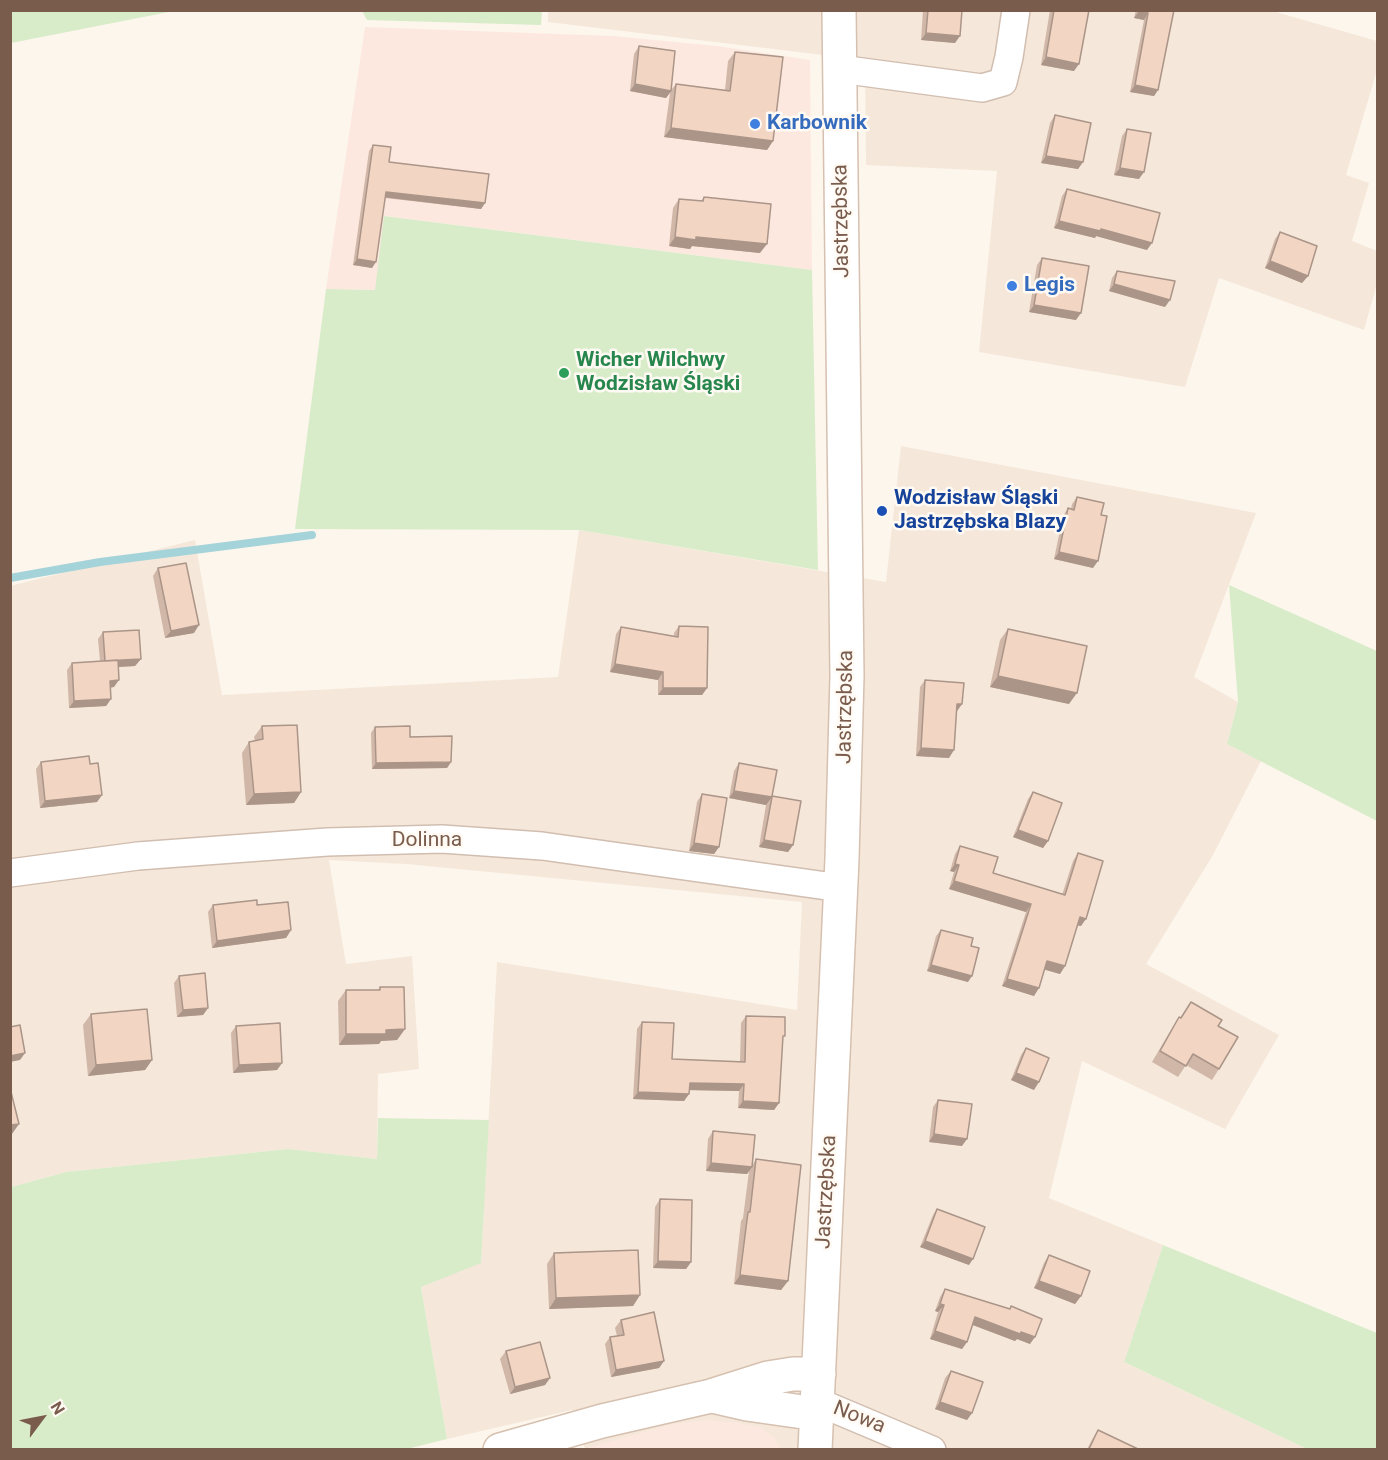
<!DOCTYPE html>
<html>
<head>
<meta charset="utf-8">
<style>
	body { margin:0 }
	#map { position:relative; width:1388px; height:1460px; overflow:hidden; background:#fdf6ec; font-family:Roboto,sans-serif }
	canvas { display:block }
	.frame { position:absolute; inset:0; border:12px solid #7a5c4d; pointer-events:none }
	.north { position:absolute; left:12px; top:1388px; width:60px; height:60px; -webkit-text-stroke:4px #fffaf3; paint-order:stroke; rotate:58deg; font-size:16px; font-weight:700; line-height:24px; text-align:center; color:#7a5c4d }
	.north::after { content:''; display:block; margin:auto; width:21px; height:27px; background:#7a5c4d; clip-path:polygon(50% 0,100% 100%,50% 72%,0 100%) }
</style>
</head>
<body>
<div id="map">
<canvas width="1388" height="1460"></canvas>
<div class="frame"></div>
<div class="north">N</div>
</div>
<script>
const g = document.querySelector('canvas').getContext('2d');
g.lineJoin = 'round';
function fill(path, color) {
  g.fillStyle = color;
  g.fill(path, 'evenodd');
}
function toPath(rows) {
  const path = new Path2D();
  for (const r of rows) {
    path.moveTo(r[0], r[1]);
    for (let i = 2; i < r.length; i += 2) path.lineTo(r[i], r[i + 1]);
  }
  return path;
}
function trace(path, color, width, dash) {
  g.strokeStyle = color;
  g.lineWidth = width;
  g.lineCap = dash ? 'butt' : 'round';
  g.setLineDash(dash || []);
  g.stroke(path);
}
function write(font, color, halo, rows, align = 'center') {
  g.font = font + ' Roboto,sans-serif';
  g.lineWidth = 5;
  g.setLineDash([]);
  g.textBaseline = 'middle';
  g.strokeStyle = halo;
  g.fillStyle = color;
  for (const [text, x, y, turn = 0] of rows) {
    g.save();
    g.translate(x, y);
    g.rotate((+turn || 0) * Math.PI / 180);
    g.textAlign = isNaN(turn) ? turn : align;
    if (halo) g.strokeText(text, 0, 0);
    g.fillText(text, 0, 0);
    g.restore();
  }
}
const residential = toPath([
	[548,10,1269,10,1377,41,1377,70,1346,175,1369,183,1352,241,1377,251,1377,284,1364,330,1219,278,1185,387,979,352,997,171,866,165,865,60,548,22],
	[901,446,1256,513,1194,677,1238,702,1227,744,1261,761,1213,855,1146,964,1279,1035,1225,1129,1082,1061,1049,1198,1163,1245,1124,1362,1307,1449,585,1449,572,1410,447,1439,421,1287,481,1262,497,962,797,1010,802,902,406,864,329,860,346,964,412,956,419,1069,378,1074,377,1159,288,1149,66,1172,11,1187,10,586,195,540,222,695,558,677,579,530,886,582]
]);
const commercial = toPath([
	[365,27,613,36,717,46,810,60,812,270,385,216,376,290,326,289],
	[707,1420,738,1423,760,1427,775,1439,780,1449,584,1449,673,1424]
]);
const green = toPath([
	[11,10,174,10,174,11,11,43],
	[362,11,542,11,541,25,367,20],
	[384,216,812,270,818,570,579,530,295,529,326,289,375,290],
	[1229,585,1377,651,1377,821,1227,744,1238,702],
	[378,1118,489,1120,481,1263,421,1287,447,1439,403,1450,11,1449,11,1187,66,1172,288,1149,377,1159],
	[1163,1245,1377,1333,1377,1449,1307,1449,1124,1362]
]);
const stream = toPath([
	[10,578,100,562,312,535]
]);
const street = toPath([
	[840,69,982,88,1003,82,1009,57,1016,10],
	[10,873,138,856,327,842,442,839,542,846,841,888],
	[818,1402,932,1450]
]);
const secondary = toPath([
	[712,1396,747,1404,817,1414],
	[500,1450,602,1421,711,1396,768,1378,793,1374,819,1374],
	[815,1450,842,859,847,676,839,10]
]);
const wall = toPath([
	[923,10,962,10,955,43,921,40],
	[1050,10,1089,10,1074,71,1041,65],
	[1136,10,1174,10,1158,90,1154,96,1130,92,1144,20,1134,18],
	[639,46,671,90,676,84,725,90,728,61,735,52,773,141,767,150,664,137,670,93,666,98,630,91,634,54],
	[1055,115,1083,162,1078,169,1041,163,1050,123],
	[1127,129,1139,179,1114,175,1122,136],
	[373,145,389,162,485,203,481,209,385,198,372,268,353,265,369,151],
	[1067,189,1147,250,1096,236,1095,238,1054,228,1062,196],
	[704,197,760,253,692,246,690,249,669,246,673,208,679,199,701,201],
	[1280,232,1308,276,1302,283,1265,268,1275,239],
	[1042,258,1076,320,1029,312,1037,265],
	[1117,271,1165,307,1109,291,1112,278],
	[1077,497,1093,568,1054,559,1063,516,1068,508,1071,509,1072,504],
	[158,568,194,633,165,638,153,576],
	[679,626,707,688,702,695,658,695,658,680,610,672,616,634,621,627,674,636,674,633],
	[1008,629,1069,704,990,687,1000,640],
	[103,632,141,659,135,666,118,667,114,687,110,688,111,699,106,706,69,708,67,670,72,663,100,661,98,639],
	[925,680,962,704,957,711,956,711,949,758,916,756,920,687],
	[262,726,301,792,294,803,246,805,242,753,249,742,255,741,254,737],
	[375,727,410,737,451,762,447,768,372,769,371,733],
	[41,762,90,764,102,795,97,802,40,808,36,769],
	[739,763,772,796,793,845,788,852,759,847,766,805,729,798,734,771],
	[1033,792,1048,841,1043,848,1013,837,1028,799],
	[702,794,719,847,714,854,689,851,697,802],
	[960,846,993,873,1062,895,1073,861,1078,853,1081,926,1077,925,1065,966,1060,974,1045,969,1034,996,1002,986,1026,912,949,889,954,872,950,871,955,854],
	[213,905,257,905,291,930,286,938,212,948,208,912],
	[941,930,971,946,968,982,927,971,936,936],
	[179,976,208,1008,203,1015,177,1017,174,983],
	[380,987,405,1029,397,1040,381,1041,379,1044,339,1045,338,1001,346,990,378,990],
	[1191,1002,1218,1026,1219,1069,1212,1080,1186,1065,1178,1077,1152,1062,1172,1028,1179,1017,1180,1018],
	[91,1014,152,1060,145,1070,88,1076,83,1025],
	[746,1016,783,1038,779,1103,774,1110,738,1108,739,1091,689,1090,689,1094,684,1101,633,1099,637,1029,642,1022,672,1059,740,1062,741,1023],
	[236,1026,282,1063,277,1070,233,1073,231,1033],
	[1026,1048,1034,1090,1011,1080,1021,1055],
	[938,1100,962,1146,929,1142,933,1107],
	[713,1131,753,1164,756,1159,788,1281,781,1290,734,1284,741,1221,743,1218,749,1171,747,1174,706,1171,708,1139],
	[660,1199,691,1262,686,1269,653,1268,655,1207],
	[937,1209,969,1265,920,1247,933,1215],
	[554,1253,640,1295,633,1306,549,1309,547,1264],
	[1049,1255,1081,1296,1075,1304,1034,1288,1044,1263],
	[945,1289,1009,1309,1011,1306,1030,1344,1017,1339,1015,1341,973,1325,967,1342,962,1349,930,1339,938,1312,935,1311,940,1297],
	[621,1320,664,1361,659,1368,611,1377,605,1344,610,1337,617,1336,615,1328],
	[506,1351,550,1378,545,1385,510,1394,500,1359],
	[951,1371,972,1413,967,1420,935,1409,945,1378],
	[1098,1430,1138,1449,1087,1449,1093,1438]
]);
const shadedWall = toPath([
	[1139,11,1148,13,1144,20,1134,18],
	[926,33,960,36,955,43,921,40],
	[1046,57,1079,64,1074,71,1041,65],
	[635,84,671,91,666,98,630,91],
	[1135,85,1158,90,1154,96,1130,92],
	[671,128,773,141,767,150,664,137],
	[1046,156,1083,162,1078,169,1041,163],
	[1120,168,1144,172,1139,179,1114,175],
	[386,192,485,203,481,209,382,197],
	[1059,221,1101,229,1152,243,1147,250,1096,236,1095,238,1054,228],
	[675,237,696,237,767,244,760,253,692,246,690,249,669,246],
	[357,259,376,262,372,268,353,265],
	[1270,261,1308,276,1302,283,1265,268],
	[1114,284,1170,300,1165,307,1109,291],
	[1034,305,1081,313,1076,320,1029,312],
	[1059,552,1098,561,1093,568,1054,559],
	[199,625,194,633,165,638,171,631],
	[141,659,135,666,100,668,105,661],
	[615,664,663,672,658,680,610,672],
	[998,676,1077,693,1069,704,990,687],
	[119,680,114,687,104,688,110,681],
	[663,688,707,688,702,695,658,695],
	[111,699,106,706,69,708,74,701],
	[957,704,962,704,957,711,951,711],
	[921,748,954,750,949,758,916,756],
	[451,762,447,768,372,769,376,763],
	[734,791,772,797,766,805,729,798],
	[301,792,294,803,246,805,254,794],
	[102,795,97,802,40,808,45,801],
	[1018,830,1048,841,1043,848,1013,837],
	[764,840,793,845,788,852,759,847],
	[694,843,719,847,714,854,689,851],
	[955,864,959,865,954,872,950,871],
	[954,881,1031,904,1026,912,949,889],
	[1080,917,1086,919,1081,926,1075,925],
	[291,930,286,938,212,948,217,941],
	[1047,961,1065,966,1060,974,1042,969],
	[931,965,972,976,968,982,927,971],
	[1007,979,1039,988,1034,996,1002,986],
	[208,1008,203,1015,177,1017,183,1010],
	[405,1029,397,1040,381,1041,379,1044,339,1045,346,1034,386,1030],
	[25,1053,20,1060,10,1062,10,1056],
	[152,1060,145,1070,88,1076,96,1065],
	[282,1063,277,1070,233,1073,239,1065],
	[1016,1073,1039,1082,1034,1090,1011,1080],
	[690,1083,744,1084,739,1091,684,1090],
	[638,1092,689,1094,684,1101,633,1099],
	[743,1101,779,1103,774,1110,738,1108],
	[19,1124,12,1134,10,1135,10,1125],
	[934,1134,967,1139,962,1146,929,1142],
	[711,1163,752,1167,747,1174,706,1171],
	[925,1241,973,1259,969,1265,920,1247],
	[658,1261,691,1262,686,1269,653,1268],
	[740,1275,788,1281,781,1290,734,1284],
	[1039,1281,1081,1296,1075,1304,1034,1288],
	[640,1295,633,1306,549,1309,556,1298],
	[940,1304,944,1305,938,1312,935,1311],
	[975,1317,1021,1332,1035,1337,1030,1344,1017,1339,1015,1341,970,1324],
	[935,1331,967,1342,962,1349,930,1339],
	[664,1361,659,1368,611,1377,616,1370],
	[550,1378,545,1385,510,1394,515,1387],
	[940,1402,972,1413,967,1420,935,1409]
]);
const building = toPath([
	[928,10,962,10,960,36,926,33,928,10],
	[1054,10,1089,10,1079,64,1046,57,1054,10],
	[1139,10,1174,10,1158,90,1135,85,1148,13,1139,10],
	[639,46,675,51,671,91,635,84,639,46],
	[735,52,783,57,773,141,671,128,676,84,730,91,735,52],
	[1055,115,1091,123,1083,162,1046,156,1055,115],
	[1127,129,1151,133,1144,172,1120,168,1127,129],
	[373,145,391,147,389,162,489,174,485,203,386,192,376,262,357,259,373,145],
	[1067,189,1160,213,1152,243,1101,229,1100,231,1059,221,1067,189],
	[704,197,771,204,767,244,696,237,696,240,675,237,679,199,703,201,704,197],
	[1280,232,1317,246,1308,276,1270,261,1280,232],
	[1042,258,1089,266,1081,313,1034,305,1042,258],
	[1117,271,1175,281,1170,300,1114,284,1117,271],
	[1077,497,1104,503,1101,515,1107,516,1098,561,1059,552,1068,508,1074,510,1077,497],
	[186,563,199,625,171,631,158,568,186,563],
	[679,626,708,627,707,688,663,688,663,672,615,664,621,627,678,637,679,626],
	[1008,629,1087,646,1077,693,998,676,1008,629],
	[139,630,141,659,105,661,103,632,139,630],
	[118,660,119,680,110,681,111,699,74,701,72,663,118,660],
	[925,680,964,683,962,704,957,704,954,750,921,748,925,680],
	[297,725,301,792,254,794,249,742,263,739,262,726,297,725],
	[410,726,410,737,452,736,451,762,376,763,375,727,410,726],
	[89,756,90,764,98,763,102,795,45,801,41,762,89,756],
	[739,763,777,770,772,796,801,801,793,845,764,840,772,797,734,791,739,763],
	[1033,792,1062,803,1048,841,1018,830,1033,792],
	[702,794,727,798,719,847,694,843,702,794],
	[960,846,998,857,993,873,1065,895,1078,853,1103,861,1086,919,1080,917,1065,966,1047,961,1039,988,1007,979,1031,904,954,881,959,865,955,864,960,846],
	[257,900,257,905,288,902,291,930,217,941,213,905,257,900],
	[941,930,973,938,971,946,979,948,972,976,931,965,941,930],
	[205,973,208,1008,183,1010,179,976,205,973],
	[380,987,404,987,405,1029,386,1030,386,1034,346,1034,346,990,380,990,380,987],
	[1191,1002,1222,1020,1218,1026,1238,1037,1219,1069,1193,1054,1186,1066,1160,1051,1179,1017,1181,1018,1191,1002],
	[147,1009,152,1060,96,1065,91,1014,147,1009],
	[746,1016,785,1017,785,1036,783,1036,779,1103,743,1101,744,1084,690,1083,689,1094,638,1092,642,1022,674,1023,672,1059,745,1062,746,1016],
	[280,1023,282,1063,239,1065,236,1026,280,1023],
	[20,1025,25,1053,10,1056,10,1027,20,1025],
	[1026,1048,1049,1058,1039,1082,1016,1073,1026,1048],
	[10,1088,19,1124,10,1125,10,1088],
	[938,1100,972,1104,967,1139,934,1134,938,1100],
	[713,1131,755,1135,752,1167,711,1163,713,1131],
	[756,1159,801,1165,788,1281,740,1275,748,1212,750,1212,756,1159],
	[660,1199,692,1200,691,1262,658,1261,660,1199],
	[937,1209,985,1227,973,1259,925,1241,937,1209],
	[638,1250,640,1295,556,1298,554,1253,638,1250],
	[1049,1255,1090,1271,1081,1296,1039,1281,1049,1255],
	[945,1289,1010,1309,1011,1306,1042,1319,1035,1337,1021,1332,1020,1334,975,1317,967,1342,935,1331,944,1305,940,1304,945,1289],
	[654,1312,664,1361,616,1370,610,1337,624,1335,621,1320,654,1312],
	[540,1342,550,1378,515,1387,506,1351,540,1342],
	[951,1371,983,1382,972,1413,940,1402,951,1371],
	[1098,1430,1138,1449,1089,1449,1098,1430]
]);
const markers = [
	[755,124,6,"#3f7fe0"],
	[1012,286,6,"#3f7fe0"],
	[564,373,6,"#2e9e5b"],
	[882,511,6,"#1a4fb4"]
];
const shopNames = [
	["Karbownik",767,124],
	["Legis",1024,286]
];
const streetNames = [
	["Jastrzębska",842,221,-91],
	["Jastrzębska",846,707,-89],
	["Dolinna",427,841],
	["Jastrzębska",827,1192,-87],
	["Nowa",859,1418,22]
];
const leisureNames = [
	["Wicher Wilchwy",576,361],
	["Wodzisław Śląski",576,385]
];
const transitNames = [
	["Wodzisław Śląski",894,499],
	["Jastrzębska Blazy",894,523]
];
fill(residential, '#f5e8da');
fill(commercial, '#fde8e0');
fill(green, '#d8ecc9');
trace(stream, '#a5d3da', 8);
trace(street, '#d1beb0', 30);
trace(secondary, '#d6c0b0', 36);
trace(street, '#fff', 27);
trace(secondary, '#fff', 33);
fill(wall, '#d1b7a8');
fill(shadedWall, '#aa9588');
fill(building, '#f3d5c3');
trace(building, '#aa9588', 1.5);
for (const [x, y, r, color] of markers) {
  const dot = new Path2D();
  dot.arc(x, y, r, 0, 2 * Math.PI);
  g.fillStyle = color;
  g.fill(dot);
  trace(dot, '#fffaf3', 2);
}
write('bold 21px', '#366cbe', '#fffaf3', shopNames, 'left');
write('21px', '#7a5c4d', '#fffaf3', streetNames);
write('bold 21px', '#27864d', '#fffaf3', leisureNames, 'left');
write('bold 21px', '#164399', '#fffaf3', transitNames, 'left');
</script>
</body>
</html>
